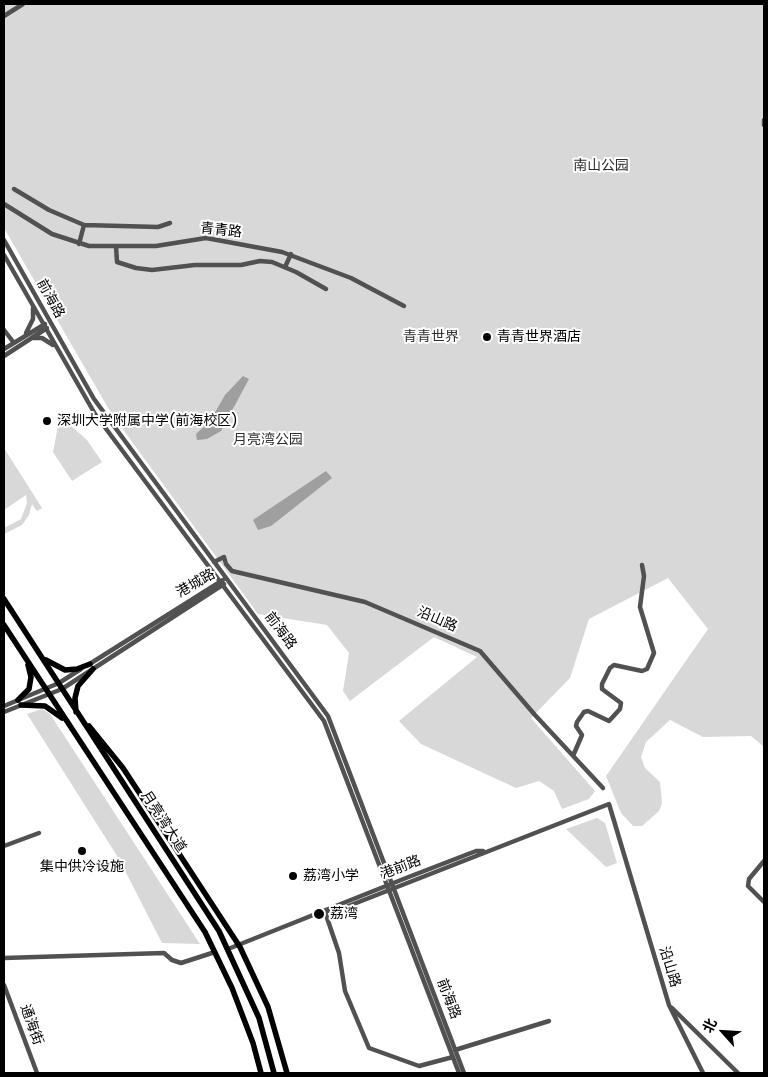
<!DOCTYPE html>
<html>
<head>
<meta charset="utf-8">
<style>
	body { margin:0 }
	#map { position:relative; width:768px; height:1077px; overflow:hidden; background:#fff; font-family:Poppins,"Noto Sans SC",sans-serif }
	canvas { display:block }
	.frame { position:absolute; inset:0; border:5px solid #000; pointer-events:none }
	.north { position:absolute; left:698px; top:1007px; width:50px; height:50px; -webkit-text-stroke:4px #fff; paint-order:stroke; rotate:296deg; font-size:14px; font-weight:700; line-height:20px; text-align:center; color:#000 }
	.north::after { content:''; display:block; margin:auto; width:18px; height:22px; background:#000; clip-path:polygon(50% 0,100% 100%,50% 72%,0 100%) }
</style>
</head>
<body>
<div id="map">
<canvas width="768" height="1077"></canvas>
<div class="frame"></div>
<div class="north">北</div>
</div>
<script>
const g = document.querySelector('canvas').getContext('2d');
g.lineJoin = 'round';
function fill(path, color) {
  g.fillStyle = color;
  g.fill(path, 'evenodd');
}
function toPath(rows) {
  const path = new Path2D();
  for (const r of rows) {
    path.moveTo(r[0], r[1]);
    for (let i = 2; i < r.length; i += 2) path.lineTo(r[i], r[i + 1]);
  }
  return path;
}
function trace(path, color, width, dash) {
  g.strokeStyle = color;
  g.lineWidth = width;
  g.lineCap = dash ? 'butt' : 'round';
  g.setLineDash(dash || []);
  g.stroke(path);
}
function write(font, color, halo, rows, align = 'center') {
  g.font = font + ' Poppins,"Noto Sans SC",sans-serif';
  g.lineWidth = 4;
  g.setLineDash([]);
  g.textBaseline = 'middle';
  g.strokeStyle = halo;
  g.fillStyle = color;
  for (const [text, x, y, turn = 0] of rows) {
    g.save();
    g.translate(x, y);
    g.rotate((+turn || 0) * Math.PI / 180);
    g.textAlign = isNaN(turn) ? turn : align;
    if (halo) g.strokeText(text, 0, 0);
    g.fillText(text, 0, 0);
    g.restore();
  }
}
const green = toPath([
	[4,4,764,4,764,747,751,736,703,737,670,720,646,742,641,757,645,768,660,782,662,803,659,811,642,826,633,826,621,813,606,776,708,629,668,578,589,619,570,678,531,718,595,791,589,799,562,809,554,791,539,781,516,788,421,744,399,721,477,657,434,637,350,701,343,691,349,653,327,625,258,614,111,413,4,228],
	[60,416,87,440,102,462,72,481,53,452],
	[4,448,42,508,37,511,32,504,29,515,22,525,4,534,4,528,21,519,27,503,26,495,4,510],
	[42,709,50,714,200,944,162,943,119,859,27,714],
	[597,818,605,823,617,863,606,867,566,829]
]);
const water = toPath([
	[243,376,249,379,221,431,207,439,197,440,196,434,210,421,225,395],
	[326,471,332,478,271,526,258,530,253,520]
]);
const minor = toPath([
	[4,16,23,4],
	[764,120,764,125],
	[14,189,49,210,84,225,158,227,170,223],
	[4,204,52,234,89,246,156,246,206,238,282,252,351,278,404,306],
	[4,240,94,399,328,716,464,1073],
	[79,244,84,225],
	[116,246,117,262,136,268,152,270,195,265,241,265,260,261,272,262,296,272,326,289],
	[4,255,95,414,324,721,459,1073],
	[285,267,291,254],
	[4,330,14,343],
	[26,333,33,319,33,308],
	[33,338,42,338,53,345],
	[4,349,45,324],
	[4,356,47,328],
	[214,562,224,557,226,564,232,571,365,602,480,651,535,715,603,788],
	[88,665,223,580],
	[4,706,59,683,81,669],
	[4,712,62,689,224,584],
	[573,756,582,735,576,726,577,722,584,712,588,711,609,721,620,709,621,703,602,689,602,684,610,668,614,665,642,671,647,669,654,653,640,607,644,576,642,565],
	[4,846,39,833],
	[764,861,749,879,748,886,764,902],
	[327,911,346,907,609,804,669,1005,703,1073],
	[325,912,339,953,345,991,369,1048,419,1066,453,1057],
	[228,949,406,878,476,851,483,851],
	[4,958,164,953,172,960,181,963,215,952],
	[4,985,37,1073],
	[672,1008,738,1073],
	[455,1050,549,1021]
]);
const major = toPath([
	[4,599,219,931,259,1018,274,1073],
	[4,625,205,932,232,988,253,1043,261,1073],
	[46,660,65,670,77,669,90,664],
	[18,700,29,689,31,677,28,665],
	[21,705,45,706,62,718],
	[76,712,75,698,78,686,93,669],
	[89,726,123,768,240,947,268,1007,287,1073]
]);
const markers = [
	[487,337,5,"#000"],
	[47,421,5,"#000"],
	[82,851,5,"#000"],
	[293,876,5,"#000"],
	[319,914,6,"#000"]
];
const parkNames = [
	["南山公园",601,166],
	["青青世界",431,337],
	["月亮湾公园",268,440]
];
const streetNames = [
	["青青路",221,231,6],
	["前海路",50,299,61],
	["港城路",196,584,-30],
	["沿山路",437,620,23],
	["前海路",280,631,53],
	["月亮湾大道",163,822,57],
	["港前路",401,868,-21],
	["沿山路",669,967,73],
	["前海路",448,999,69],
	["通海街",31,1025,70]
];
const poiNames = [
	["青青世界酒店",497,337],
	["深圳大学附属中学(前海校区)",57,421],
	["集中供冷设施",82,867,"center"],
	["荔湾小学",303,876],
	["荔湾",330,914]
];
fill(green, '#d8d8d8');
fill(water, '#9f9f9f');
trace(minor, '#515151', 4.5);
trace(major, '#000', 5.5);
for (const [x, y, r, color] of markers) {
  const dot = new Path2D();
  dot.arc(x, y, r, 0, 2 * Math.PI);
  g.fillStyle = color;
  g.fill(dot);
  trace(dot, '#fff', 2);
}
write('14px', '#2f2f2f', '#fff', parkNames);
write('14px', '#000', '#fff', streetNames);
write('14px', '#000', '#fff', poiNames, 'left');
</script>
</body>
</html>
